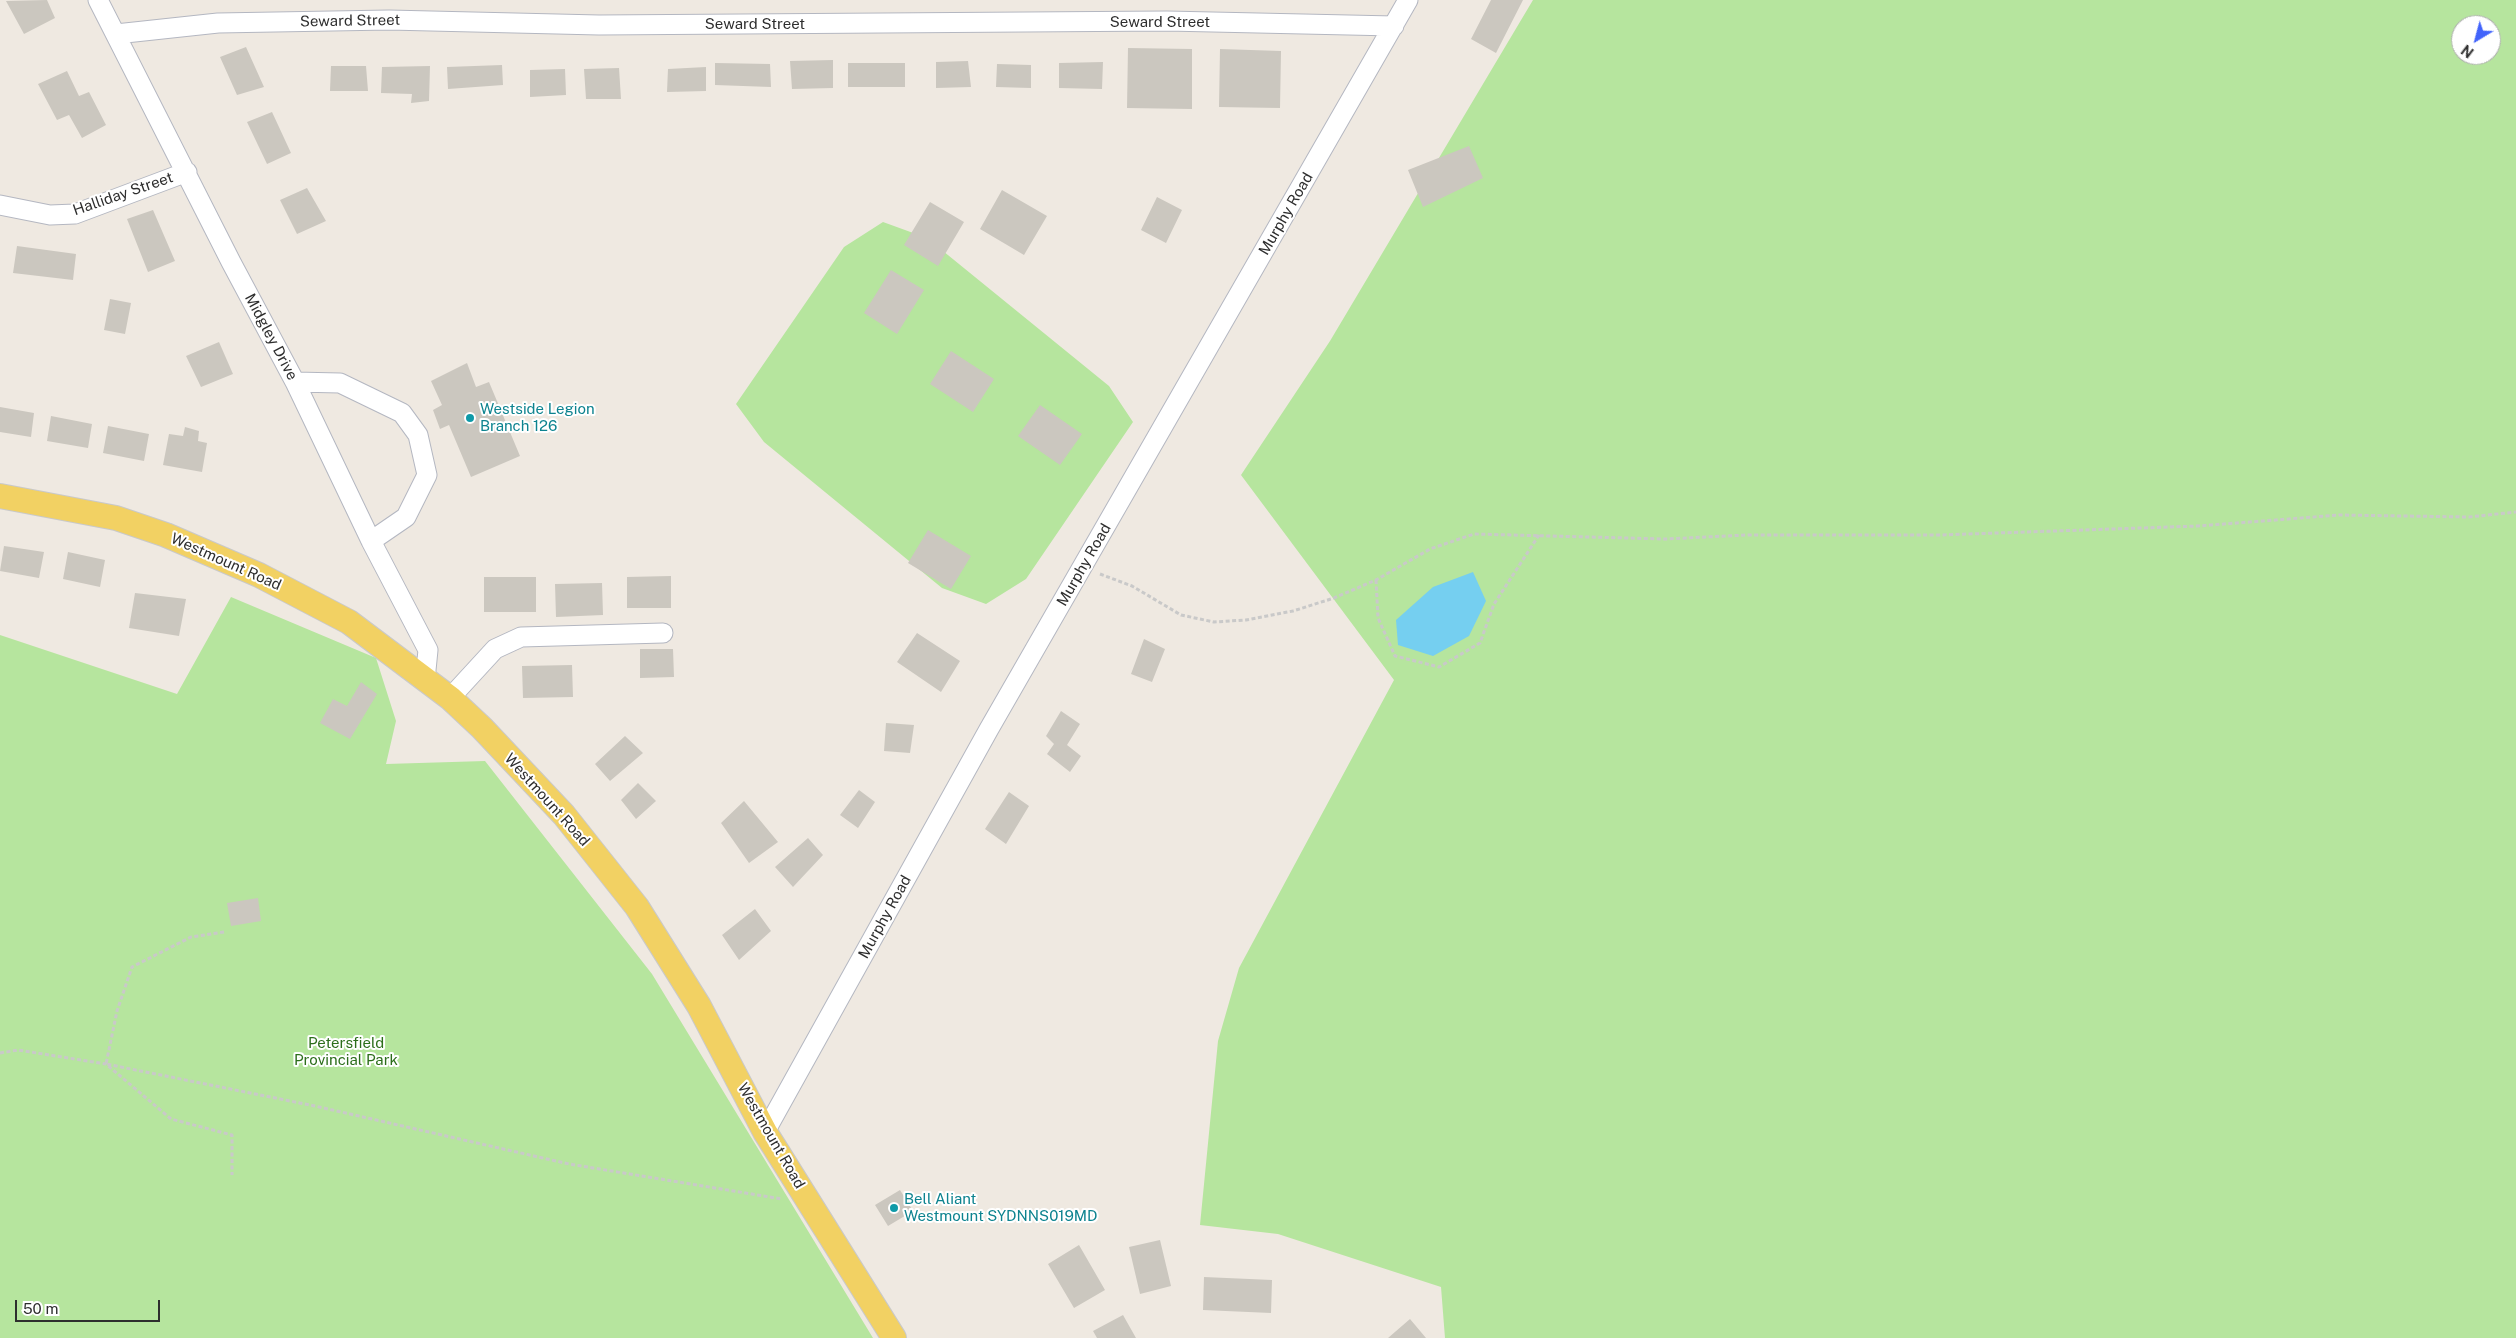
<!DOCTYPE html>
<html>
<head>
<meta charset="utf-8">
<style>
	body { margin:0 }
	#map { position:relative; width:2516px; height:1338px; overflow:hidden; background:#efe9e1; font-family:"Public Sans",sans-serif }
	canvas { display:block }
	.north { position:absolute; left:2451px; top:15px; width:50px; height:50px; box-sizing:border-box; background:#fff; border:1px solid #ababab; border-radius:50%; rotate:217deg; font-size:14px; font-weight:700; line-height:20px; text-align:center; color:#2e2e2e }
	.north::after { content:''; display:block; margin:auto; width:18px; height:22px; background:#4264fb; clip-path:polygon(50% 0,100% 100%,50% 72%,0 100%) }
	.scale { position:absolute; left:15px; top:1300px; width:145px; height:22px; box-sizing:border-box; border:2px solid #2e2e2e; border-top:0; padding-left:6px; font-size:15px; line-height:18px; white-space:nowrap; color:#2e2e2e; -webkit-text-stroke:4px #fff; paint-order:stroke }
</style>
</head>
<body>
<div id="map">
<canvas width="2516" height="1338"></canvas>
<div class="north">N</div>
<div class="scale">50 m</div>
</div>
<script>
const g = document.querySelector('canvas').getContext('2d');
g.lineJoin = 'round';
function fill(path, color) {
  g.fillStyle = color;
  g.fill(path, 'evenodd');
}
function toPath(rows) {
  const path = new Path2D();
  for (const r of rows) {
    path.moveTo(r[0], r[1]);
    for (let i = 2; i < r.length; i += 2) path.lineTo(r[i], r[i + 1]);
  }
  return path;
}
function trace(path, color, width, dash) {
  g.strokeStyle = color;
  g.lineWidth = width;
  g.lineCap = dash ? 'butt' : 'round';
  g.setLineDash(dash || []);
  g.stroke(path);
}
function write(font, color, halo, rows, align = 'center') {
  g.font = font + ' "Public Sans",sans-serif';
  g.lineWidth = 4;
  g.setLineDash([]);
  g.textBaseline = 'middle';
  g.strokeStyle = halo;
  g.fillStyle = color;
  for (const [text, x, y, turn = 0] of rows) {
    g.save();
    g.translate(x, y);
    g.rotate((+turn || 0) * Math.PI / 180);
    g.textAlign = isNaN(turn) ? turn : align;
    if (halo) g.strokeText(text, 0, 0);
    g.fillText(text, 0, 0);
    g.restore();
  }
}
const green = toPath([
	[1533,0,2516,0,2516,1338,1445,1338,1441,1287,1278,1234,1200,1225,1218,1041,1239,968,1394,680,1241,475,1330,341],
	[2461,25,2491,25,2491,55,2461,55],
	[883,222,927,238,1109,386,1133,422,1026,579,986,604,942,588,764,442,736,404,844,247],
	[231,597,376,658,396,721,386,764,485,761,652,974,873,1338,0,1338,0,635,177,694]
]);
const water = toPath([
	[1473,572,1486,601,1469,636,1433,656,1398,645,1396,620,1433,587]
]);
const building = toPath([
	[47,0,55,18,24,34,6,1],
	[1491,0,1523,0,1496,53,1471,39],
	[246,47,264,87,237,95,220,57],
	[1128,48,1192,49,1192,109,1127,108],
	[1220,49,1281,51,1280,108,1219,107],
	[833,60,833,88,792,89,790,61],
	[968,61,971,87,936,88,936,62],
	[1103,62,1102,89,1059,88,1059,63],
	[715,63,770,64,771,87,715,85],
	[848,63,905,63,905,87,848,87],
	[997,64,1031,65,1031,88,996,87],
	[502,65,503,85,448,89,447,67],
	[331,66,366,66,368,91,330,91],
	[430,66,429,101,411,103,412,94,381,93,382,67],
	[706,67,706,91,667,92,668,69],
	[619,68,621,99,586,99,584,69],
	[565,69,566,95,530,97,530,70],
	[67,71,79,96,89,92,106,125,82,138,69,115,57,120,38,84],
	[272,112,291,153,267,164,247,122],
	[1469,146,1483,178,1423,207,1408,170],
	[307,188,326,221,297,234,280,200],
	[1002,190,1047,216,1024,255,980,229],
	[1157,197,1182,210,1166,243,1141,230],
	[930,202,964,222,938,266,904,245],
	[153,210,175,261,148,272,127,219],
	[17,246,76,254,73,280,13,273],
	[891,270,924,290,897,334,864,313],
	[110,299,131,303,125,334,104,330],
	[219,342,233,374,201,387,186,356],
	[951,351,994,379,973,412,930,384],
	[467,363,476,387,489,382,520,456,471,477,449,425,440,429,433,410,442,405,431,381],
	[1040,405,1082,434,1060,465,1018,436],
	[0,407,34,413,31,437,0,432],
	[51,416,92,424,88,448,47,441],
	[108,426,149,434,144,461,103,453],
	[185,427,199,431,198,441,207,443,202,472,163,465,169,434,183,436],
	[928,530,971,556,951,589,908,563],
	[4,546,44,552,39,578,0,571],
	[68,552,105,560,100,587,63,579],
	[671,576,671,608,627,608,627,577],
	[484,577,536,577,536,612,484,612],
	[602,583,603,615,556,617,555,584],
	[135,593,186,599,179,636,129,628],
	[917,633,960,661,941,692,897,662],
	[1144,639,1165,649,1152,682,1131,674],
	[640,649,673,649,674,677,640,678],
	[572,665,573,697,523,698,522,666],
	[361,682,377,694,350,739,320,723,333,699,347,706],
	[1061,711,1080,724,1067,745,1081,756,1070,772,1047,754,1054,744,1046,736],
	[886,723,914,725,910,753,884,751],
	[625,736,643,753,610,781,595,764],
	[638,783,656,801,636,819,621,800],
	[859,790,875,802,858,828,840,815],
	[1009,792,1029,806,1006,844,985,829],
	[744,801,778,842,749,863,721,823],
	[808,838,823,855,793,887,775,867],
	[258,898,261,921,231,926,227,903],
	[755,909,771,931,739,960,722,935],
	[900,1190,913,1211,888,1226,875,1205],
	[1160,1240,1171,1286,1140,1294,1129,1247],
	[1079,1245,1105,1290,1074,1308,1048,1264],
	[1204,1277,1272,1280,1271,1313,1203,1310],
	[1123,1315,1136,1338,1097,1338,1093,1331],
	[1410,1319,1426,1338,1388,1338]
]);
const path = toPath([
	[1100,574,1132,586,1181,615,1214,622,1246,620,1293,611,1334,598,1376,580,1430,549,1474,534,1665,539,1747,535,1940,535,2198,526,2340,515,2469,517,2516,512],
	[1376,580,1378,618,1395,656,1439,667,1480,643,1494,604,1539,535],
	[224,932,191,937,132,967,117,1011,106,1064,315,1106,569,1164,782,1199],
	[0,1053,18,1050,106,1064,171,1119,232,1135,232,1175]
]);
const minor = toPath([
	[98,0,231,262,295,382,371,541,428,650,425,680],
	[116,34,218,23,389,20,599,25,1167,21,1394,26],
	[0,205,50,215,75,214,187,172],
	[295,382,340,383,402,413,418,435,427,475,406,517,371,541],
	[450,698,495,649,521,637,663,633],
	[765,1132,989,729,1408,0]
]);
const major = toPath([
	[0,496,116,518,166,535,259,575,349,622,450,698,482,728,564,815,637,907,699,1006,765,1132,894,1338]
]);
const markers = [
	[470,418,5,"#0f9aa8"],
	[894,1208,5,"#0f9aa8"]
];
const streetNames = [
	["Seward Street",350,21,-1],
	["Seward Street",1160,22],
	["Seward Street",755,24],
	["Halliday Street",123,194,-19],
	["Murphy Road",1286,214,-60],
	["Midgley Drive",271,337,62],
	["Westmount Road",226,562,24],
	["Murphy Road",1084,565,-60],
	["Westmount Road",547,800,48],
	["Murphy Road",885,917,-61],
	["Westmount Road",771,1136,60]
];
const cultureNames = [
	["Westside Legion",480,409],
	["Branch 126",480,426],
	["Bell Aliant",904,1199],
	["Westmount SYDNNS019MD",904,1216]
];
const parkNames = [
	["Petersfield",346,1043],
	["Provincial Park",346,1060]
];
fill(green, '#b6e59e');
fill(water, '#75cff0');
fill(building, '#cbc7bf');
trace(minor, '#b4b7c1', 21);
trace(major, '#c9c9c9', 26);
trace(path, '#c9c9c9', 3, [4, 2.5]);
trace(minor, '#fff', 19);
trace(major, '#f2d163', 24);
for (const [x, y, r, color] of markers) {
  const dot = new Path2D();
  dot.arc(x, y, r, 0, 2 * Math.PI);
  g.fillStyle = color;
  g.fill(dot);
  trace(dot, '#fff', 2);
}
write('15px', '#2e2e2e', '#fff', streetNames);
write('15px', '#0d838f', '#fff', cultureNames, 'left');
write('15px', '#2c6e1b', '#fff', parkNames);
</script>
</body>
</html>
